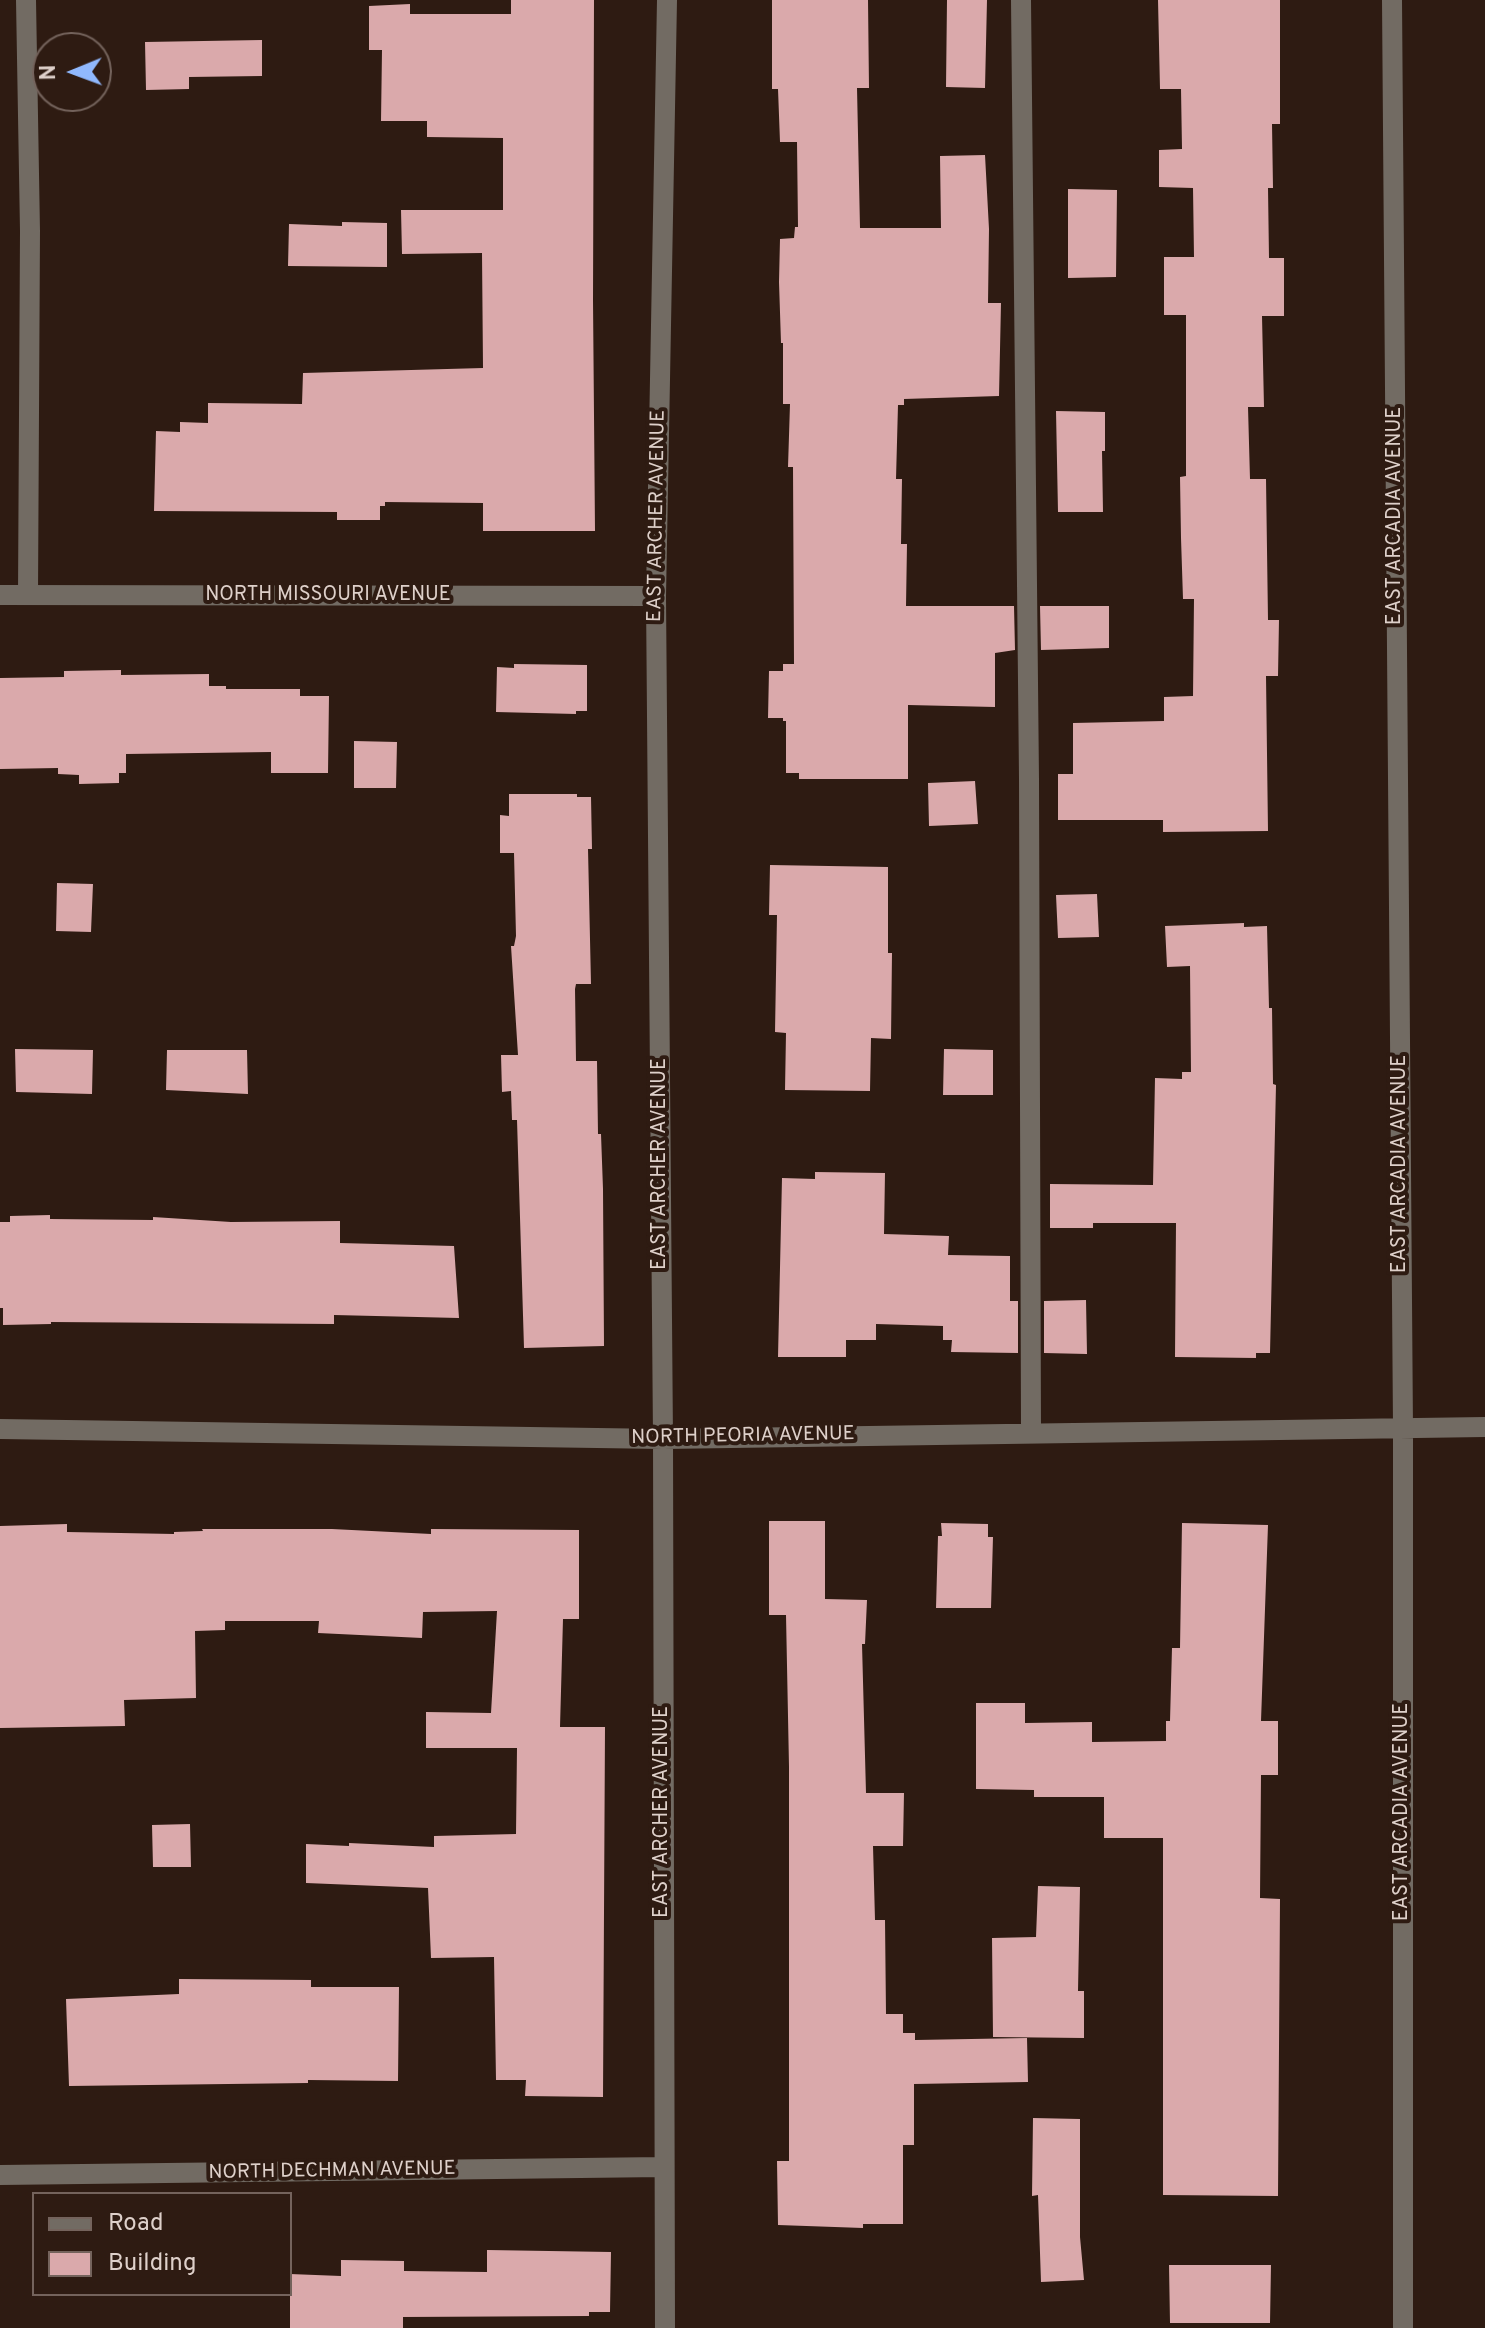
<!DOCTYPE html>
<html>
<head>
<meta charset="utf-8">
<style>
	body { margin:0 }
	#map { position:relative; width:1485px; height:2328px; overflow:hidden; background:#2e1b12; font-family:Overpass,sans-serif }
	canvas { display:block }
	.legend { position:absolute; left:32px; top:2192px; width:260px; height:104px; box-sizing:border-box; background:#2e1b12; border:2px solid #74635c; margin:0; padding:10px 14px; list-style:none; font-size:24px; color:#ded0ca }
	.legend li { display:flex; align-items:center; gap:16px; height:40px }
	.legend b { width:40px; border:2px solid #74635c }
	.north { position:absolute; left:32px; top:32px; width:80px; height:80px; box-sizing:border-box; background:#2e1b12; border:2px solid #74635c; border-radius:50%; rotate:269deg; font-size:22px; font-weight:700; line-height:32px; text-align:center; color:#ded0ca }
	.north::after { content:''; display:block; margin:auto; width:28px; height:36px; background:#90b8fd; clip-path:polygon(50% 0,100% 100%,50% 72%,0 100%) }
</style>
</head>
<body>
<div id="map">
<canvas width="1485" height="2328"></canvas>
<ul class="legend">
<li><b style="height:10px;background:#726b63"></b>Road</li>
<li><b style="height:22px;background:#daa9ab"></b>Building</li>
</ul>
<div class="north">N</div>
</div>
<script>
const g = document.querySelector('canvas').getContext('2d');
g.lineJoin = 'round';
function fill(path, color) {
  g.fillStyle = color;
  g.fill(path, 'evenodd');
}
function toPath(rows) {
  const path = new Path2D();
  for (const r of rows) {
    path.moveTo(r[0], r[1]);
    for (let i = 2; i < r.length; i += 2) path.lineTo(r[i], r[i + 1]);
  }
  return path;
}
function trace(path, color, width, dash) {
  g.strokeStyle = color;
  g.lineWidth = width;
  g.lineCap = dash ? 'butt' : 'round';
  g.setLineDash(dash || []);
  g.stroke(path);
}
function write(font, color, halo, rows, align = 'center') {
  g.font = font + ' Overpass,sans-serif';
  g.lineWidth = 8;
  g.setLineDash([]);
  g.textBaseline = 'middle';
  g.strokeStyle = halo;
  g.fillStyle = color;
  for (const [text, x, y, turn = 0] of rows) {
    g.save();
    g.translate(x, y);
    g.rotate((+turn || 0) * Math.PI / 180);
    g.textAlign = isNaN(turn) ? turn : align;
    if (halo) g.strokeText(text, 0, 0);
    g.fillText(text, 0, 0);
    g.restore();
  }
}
const building = toPath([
	[511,0,594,0,593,300,595,531,483,531,483,503,385,502,385,506,380,506,380,520,337,520,337,512,154,511,156,431,180,432,180,422,208,423,208,403,302,404,303,373,483,368,482,253,402,254,401,210,503,210,503,138,427,137,427,121,381,121,382,50,369,50,369,6,410,4,410,14,511,14],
	[772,0,868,0,869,88,857,88,860,228,941,228,940,156,985,155,989,229,988,303,1001,303,999,396,904,399,904,405,898,405,896,479,902,479,901,544,907,544,906,606,1014,606,1015,650,995,653,995,707,908,705,908,779,799,779,799,773,786,773,786,721,783,721,783,718,768,718,769,671,783,671,783,664,794,664,793,467,788,467,790,404,783,404,783,343,781,343,779,282,780,239,794,238,795,227,798,227,797,142,780,142,778,89,772,89],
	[947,0,987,0,985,88,946,87],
	[1158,0,1280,0,1280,124,1272,124,1273,188,1268,188,1269,258,1284,258,1284,316,1262,316,1264,407,1248,407,1250,479,1266,479,1268,620,1279,620,1278,676,1266,676,1268,831,1163,832,1163,820,1058,820,1058,774,1073,774,1073,723,1164,721,1164,697,1193,696,1194,599,1183,599,1181,538,1180,477,1186,476,1186,315,1164,315,1164,257,1194,257,1193,188,1159,187,1159,150,1182,149,1181,89,1160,89],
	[262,40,262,76,189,77,189,89,146,90,145,42],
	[1068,189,1117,190,1116,277,1068,278],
	[342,222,387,223,387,267,288,266,289,224,342,226],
	[1056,411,1105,412,1105,451,1102,451,1103,512,1058,512],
	[1040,606,1109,606,1109,648,1041,650],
	[514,664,587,665,587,711,576,711,576,714,496,712,497,667,514,668],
	[121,670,121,675,209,674,209,686,226,686,226,689,300,689,300,696,329,696,328,773,271,773,271,752,126,754,126,773,119,773,119,783,79,784,79,775,58,774,58,768,0,769,0,678,64,677,64,671],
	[354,741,397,742,396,788,354,788],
	[975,781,978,824,929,826,928,783],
	[509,794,577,794,577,797,591,797,592,849,588,849,591,984,576,984,575,989,576,1061,597,1061,598,1134,601,1134,603,1189,604,1346,524,1348,517,1120,512,1120,511,1091,502,1092,501,1055,518,1055,511,946,514,946,516,936,514,853,500,853,500,815,509,816],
	[770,865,888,867,888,953,892,953,891,1039,871,1038,870,1091,785,1090,786,1033,775,1032,777,915,769,915],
	[57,883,93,884,91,932,56,931],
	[1097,894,1099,937,1058,938,1056,895],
	[1244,923,1244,927,1267,926,1269,1008,1272,1008,1273,1084,1276,1085,1270,1353,1256,1353,1256,1358,1175,1357,1176,1223,1093,1223,1093,1228,1050,1228,1050,1184,1153,1185,1155,1078,1182,1079,1182,1072,1191,1072,1190,966,1167,967,1165,926],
	[15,1049,93,1050,92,1094,16,1092],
	[944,1049,993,1050,993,1095,943,1095],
	[167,1050,247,1050,248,1094,166,1090],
	[815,1172,885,1173,884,1234,949,1236,948,1255,1010,1256,1010,1301,1018,1301,1018,1353,951,1352,952,1340,943,1340,943,1326,876,1324,876,1340,846,1340,846,1357,778,1357,782,1178,815,1179],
	[50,1215,50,1219,153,1220,153,1217,231,1222,340,1221,340,1243,454,1246,459,1318,334,1315,334,1324,51,1322,51,1324,3,1325,3,1308,0,1308,0,1222,10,1222,10,1216],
	[1086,1300,1087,1354,1044,1353,1044,1301],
	[769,1521,825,1521,825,1599,867,1600,865,1644,862,1644,866,1793,904,1793,903,1846,873,1846,875,1920,885,1920,886,2014,903,2014,903,2033,915,2033,915,2040,1027,2038,1028,2082,914,2084,914,2145,903,2145,903,2224,863,2224,863,2228,778,2225,777,2161,789,2161,789,1767,786,1615,769,1615],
	[941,1523,988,1524,988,1537,993,1537,991,1608,936,1608,938,1536,942,1536],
	[1182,1523,1268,1525,1261,1721,1278,1721,1278,1775,1261,1775,1260,1898,1280,1899,1278,2196,1163,2195,1163,1838,1104,1838,1104,1797,1034,1797,1034,1790,976,1789,976,1703,1025,1703,1025,1723,1092,1722,1092,1742,1166,1741,1166,1721,1170,1721,1172,1648,1180,1648],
	[67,1524,67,1532,174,1534,174,1532,203,1531,202,1529,332,1529,431,1534,431,1529,579,1530,579,1619,563,1619,560,1727,605,1727,603,2097,525,2096,526,2080,496,2080,494,1957,431,1958,428,1888,306,1883,306,1844,349,1846,349,1843,434,1847,434,1836,516,1834,517,1748,426,1748,426,1712,491,1713,497,1611,423,1612,422,1638,318,1633,319,1621,225,1621,225,1630,195,1631,196,1698,124,1700,125,1726,0,1728,0,1526],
	[190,1824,191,1867,153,1867,152,1825],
	[1038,1886,1080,1887,1078,1991,1084,1991,1084,2038,993,2037,992,1938,1036,1937],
	[179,1979,311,1980,311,1987,399,1987,398,2081,308,2080,308,2083,69,2086,66,1999,179,1994],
	[1033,2118,1080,2119,1080,2237,1084,2280,1041,2282,1038,2195,1032,2196],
	[487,2250,611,2252,610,2312,589,2312,589,2316,403,2317,403,2328,290,2328,290,2274,341,2276,341,2260,404,2261,404,2271,487,2272],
	[1169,2265,1271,2265,1270,2323,1170,2323]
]);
const minor = toPath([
	[26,0,30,231,28,595],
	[1021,0,1029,778,1031,1433],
	[1392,0,1403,1427,1403,2328],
	[0,595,656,596],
	[0,1429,663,1439,1485,1427],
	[0,2175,663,2167],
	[665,2328,663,1439,656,596,667,0]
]);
const streetNames = [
	["EAST ARCHER AVENUE",658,516,-89],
	["EAST ARCADIA AVENUE",1396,516,-90],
	["NORTH MISSOURI AVENUE",328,596],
	["EAST ARCHER AVENUE",661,1164,-90],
	["EAST ARCADIA AVENUE",1401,1164,-90],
	["NORTH PEORIA AVENUE",743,1437,-1],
	["EAST ARCHER AVENUE",663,1812,-90],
	["EAST ARCADIA AVENUE",1403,1812,-90],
	["NORTH DECHMAN AVENUE",332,2172,-1]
];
fill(building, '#daa9ab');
trace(minor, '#726b63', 20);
write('20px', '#ded0ca', '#2e1b12', streetNames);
</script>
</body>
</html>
